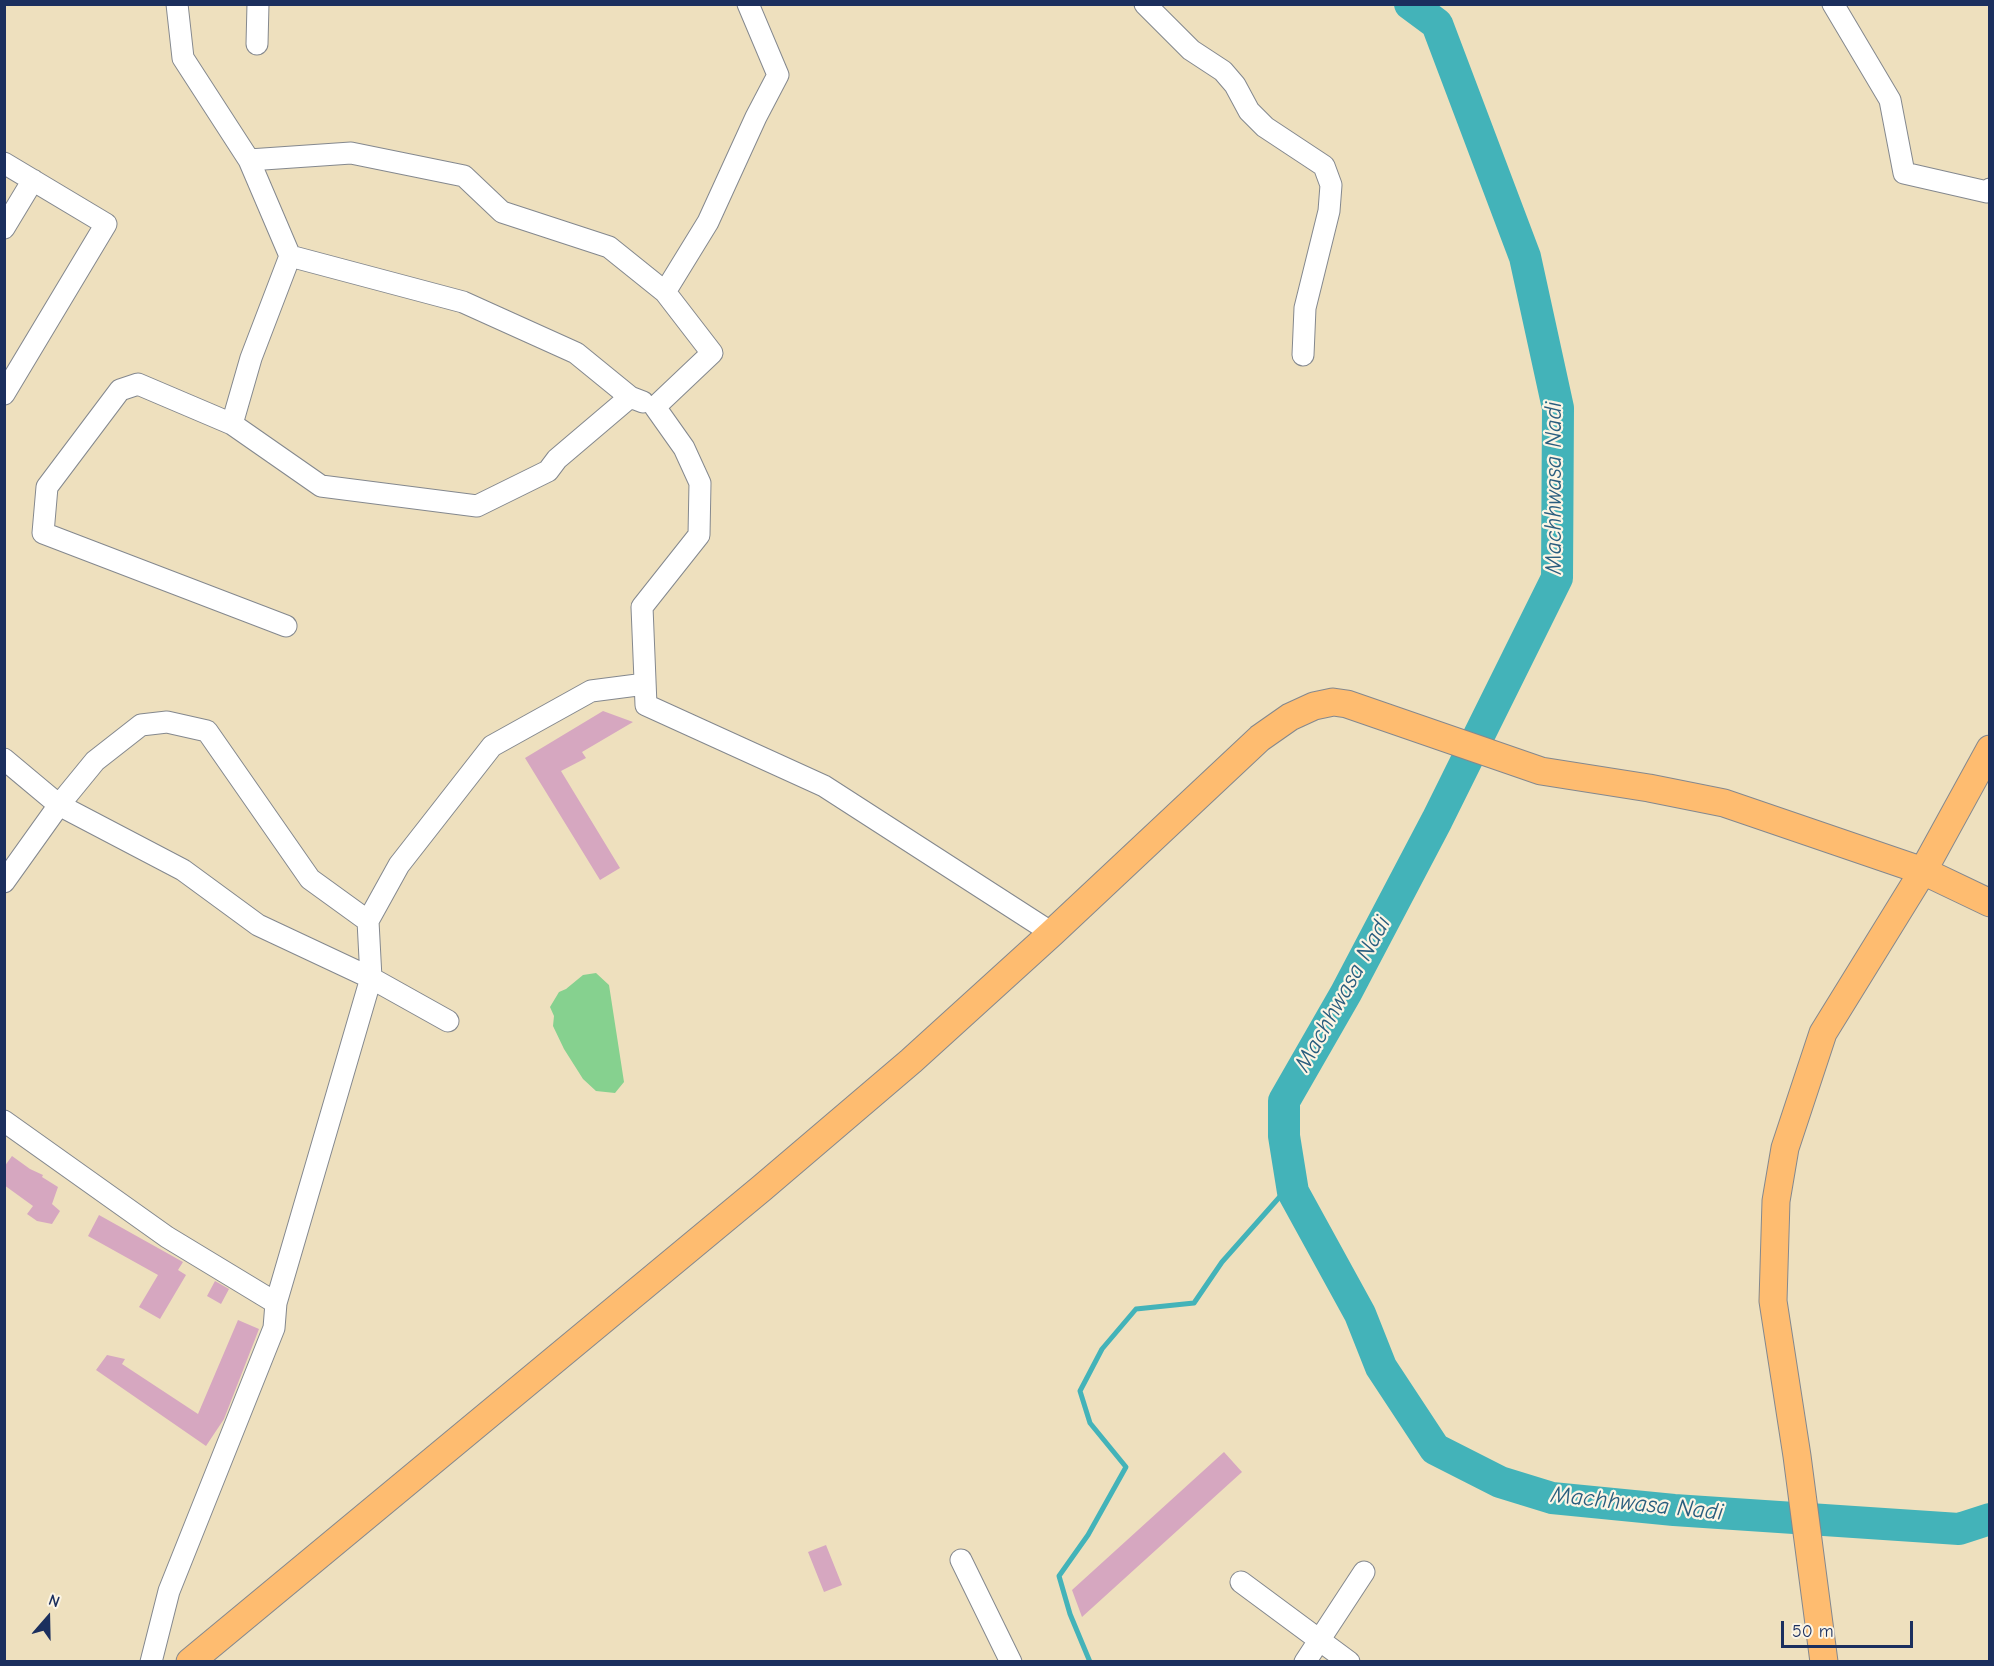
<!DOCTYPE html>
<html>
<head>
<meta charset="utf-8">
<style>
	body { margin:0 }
	#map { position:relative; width:1994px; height:1666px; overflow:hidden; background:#eee0be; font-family:"Comic Neue",sans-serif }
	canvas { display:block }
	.frame { position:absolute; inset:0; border:6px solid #1b2f5e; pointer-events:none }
	.north { position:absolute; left:18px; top:1588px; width:60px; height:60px; -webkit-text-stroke:4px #fcf5e5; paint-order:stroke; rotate:20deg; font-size:16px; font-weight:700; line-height:24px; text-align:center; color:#1b2f5e }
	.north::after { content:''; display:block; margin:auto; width:21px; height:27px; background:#1b2f5e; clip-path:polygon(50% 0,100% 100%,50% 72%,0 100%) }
	.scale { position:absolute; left:1781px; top:1621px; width:132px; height:27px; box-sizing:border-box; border:3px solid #1b2f5e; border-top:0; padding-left:8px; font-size:18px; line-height:21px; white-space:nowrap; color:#1b2f5e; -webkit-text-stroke:4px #fcf5e5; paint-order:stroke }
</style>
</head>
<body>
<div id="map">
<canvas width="1994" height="1666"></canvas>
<div class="frame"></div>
<div class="north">N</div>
<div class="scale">50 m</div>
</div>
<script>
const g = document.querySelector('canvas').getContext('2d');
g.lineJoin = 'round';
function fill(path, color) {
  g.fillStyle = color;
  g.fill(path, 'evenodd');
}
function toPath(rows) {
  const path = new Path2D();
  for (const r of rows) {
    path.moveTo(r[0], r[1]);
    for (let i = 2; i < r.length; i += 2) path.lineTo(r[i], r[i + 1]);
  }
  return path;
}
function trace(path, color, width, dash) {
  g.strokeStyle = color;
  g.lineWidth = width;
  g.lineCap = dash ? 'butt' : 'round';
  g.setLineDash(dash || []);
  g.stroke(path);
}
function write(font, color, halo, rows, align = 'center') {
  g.font = font + ' "Comic Neue",sans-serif';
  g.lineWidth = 4.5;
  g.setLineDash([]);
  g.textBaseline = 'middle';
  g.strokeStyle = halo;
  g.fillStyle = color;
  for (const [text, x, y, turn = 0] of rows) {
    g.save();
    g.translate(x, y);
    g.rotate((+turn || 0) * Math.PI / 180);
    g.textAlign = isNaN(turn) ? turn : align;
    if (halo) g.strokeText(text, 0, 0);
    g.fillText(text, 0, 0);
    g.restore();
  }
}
const green = toPath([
	[596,973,609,985,624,1082,615,1093,596,1091,583,1079,564,1049,553,1026,554,1016,550,1007,559,992,566,989,583,975]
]);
const stream = toPath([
	[1090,1662,1070,1614,1059,1576,1088,1535,1126,1467,1090,1423,1080,1391,1102,1349,1136,1309,1194,1303,1222,1262,1292,1183]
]);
const river = toPath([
	[1410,4,1437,24,1525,257,1558,408,1557,578,1437,820,1346,993,1284,1101,1284,1136,1293,1192,1360,1314,1381,1367,1435,1449,1500,1482,1552,1498,1674,1510,1959,1529,1990,1519]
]);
const building = toPath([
	[603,711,633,722,582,752,586,758,561,771,620,868,600,880,525,758],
	[12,1156,30,1169,43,1175,42,1177,58,1187,52,1204,60,1211,52,1224,37,1221,27,1214,33,1206,4,1185,4,1167],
	[99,1215,183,1262,178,1270,186,1275,160,1319,139,1307,158,1275,88,1236],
	[215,1281,229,1289,221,1304,207,1296],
	[238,1320,259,1329,224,1419,206,1446,96,1370,107,1355,125,1359,122,1364,198,1414],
	[1224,1452,1242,1472,1082,1617,1072,1590],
	[826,1545,842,1585,824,1592,808,1552]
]);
const minor = toPath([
	[177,4,183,58,249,160,290,256,251,358,232,424],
	[748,4,778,75,756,117,708,222,665,292,712,353,655,407,684,448,700,483,699,535,642,607,646,705,824,786,1052,933],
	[1145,4,1191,50,1223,71,1235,85,1249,111,1265,127,1324,166,1331,185,1329,211,1305,308,1303,355],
	[1833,4,1890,100,1904,173,1987,192,1990,189],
	[257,44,258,4],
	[249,160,351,153,464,176,502,212,609,247,665,292],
	[4,163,106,224,4,394],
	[4,228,33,180],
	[290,256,463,302,576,353,630,397,643,402],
	[286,626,43,533,47,487,120,390,138,384,232,424,321,486,477,506,548,471,557,459,630,397],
	[4,759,59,805,183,870,258,925,371,978,448,1021],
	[4,882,59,805,95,761,141,725,167,722,207,731,310,879,368,921],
	[4,1121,167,1237,276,1303,371,978,368,921,399,865,492,746,591,691,645,684],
	[961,1560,1011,1662],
	[1241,1582,1349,1662],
	[151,1662,169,1591,274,1328,276,1303],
	[1305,1662,1364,1572]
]);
const major = toPath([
	[190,1662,762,1188,911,1061,1052,933,1260,738,1290,717,1314,706,1333,702,1347,704,1541,771,1649,788,1724,803,1923,871,1990,903],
	[1824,1662,1797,1456,1773,1301,1776,1201,1785,1148,1823,1033,1923,871,1990,749]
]);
const waterNames = [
	["Machhwasa Nadi",1554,488,-90],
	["Machhwasa Nadi",1343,994,-61],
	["Machhwasa Nadi",1637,1504,6]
];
fill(green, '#86d18f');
trace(stream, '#43b3b9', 5);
trace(river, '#43b3b9', 32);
fill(building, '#d6a7c0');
trace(minor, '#84888e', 23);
trace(major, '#84888e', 29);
trace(minor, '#fff', 21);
trace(major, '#febc70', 27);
write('italic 24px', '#295d7e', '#fcf5e5', waterNames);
</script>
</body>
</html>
